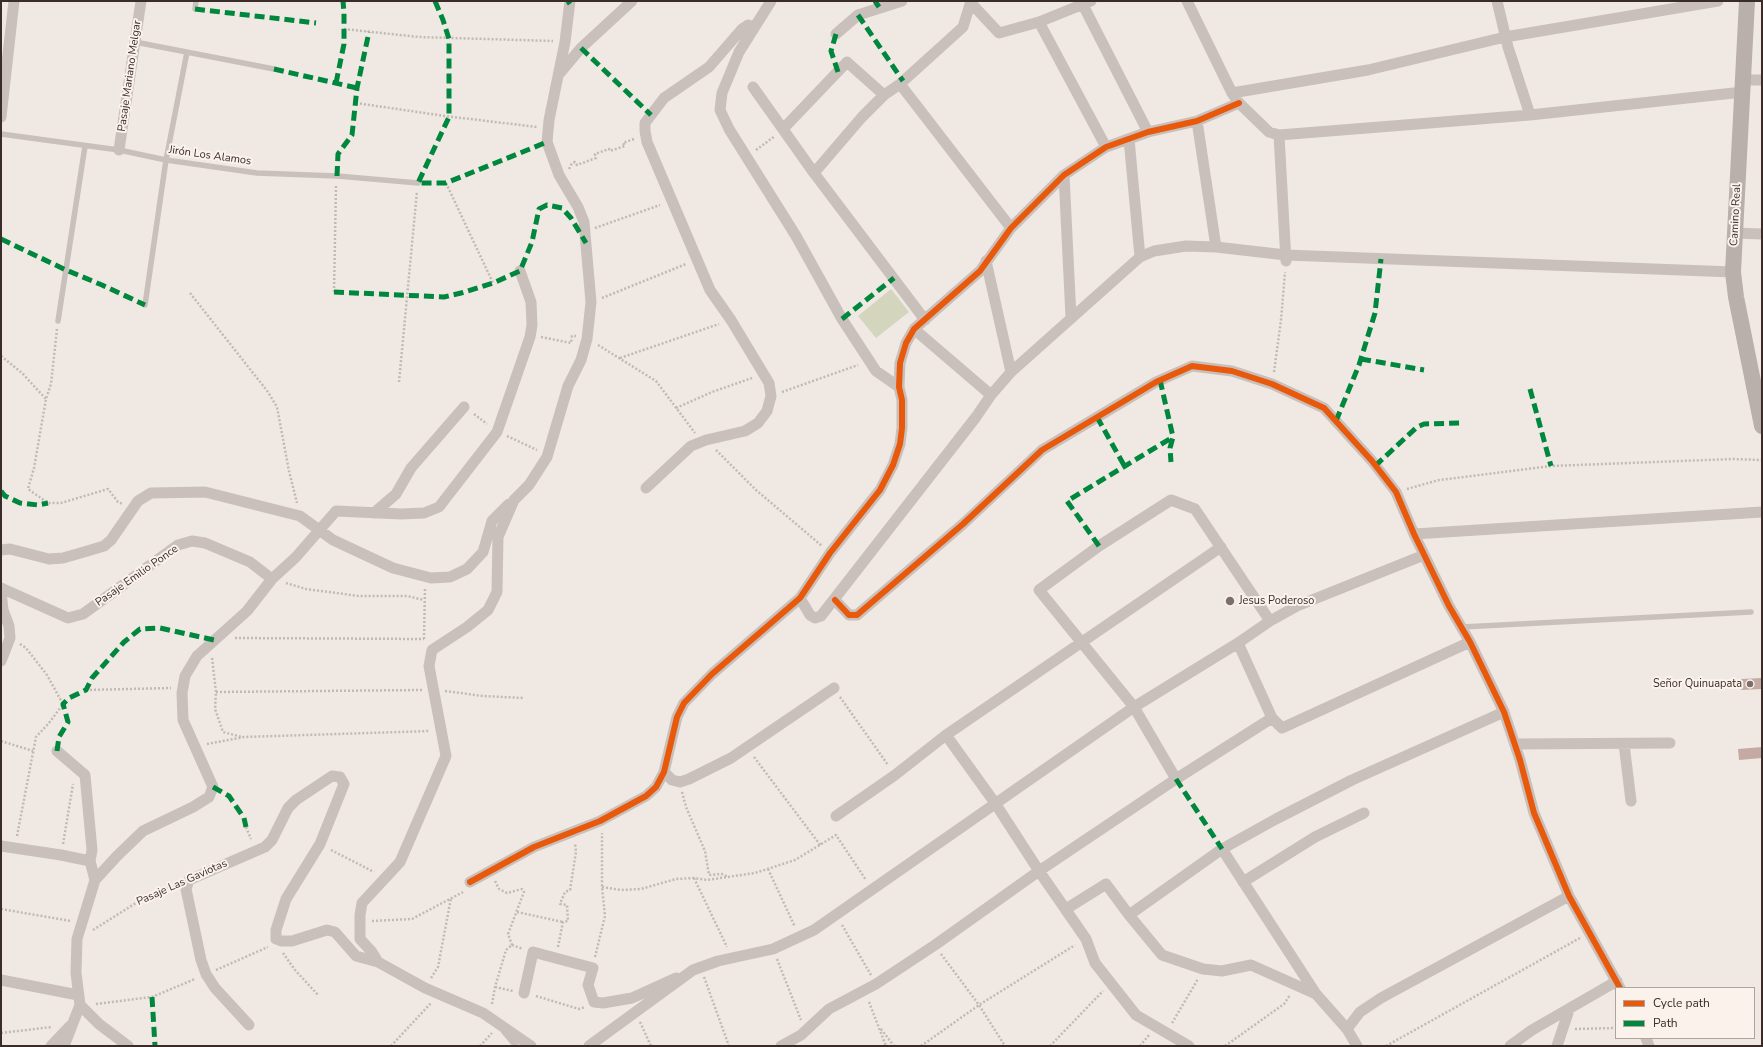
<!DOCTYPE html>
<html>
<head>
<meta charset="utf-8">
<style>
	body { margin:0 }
	#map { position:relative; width:1763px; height:1047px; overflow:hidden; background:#f0e9e3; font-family:"Nunito Sans",sans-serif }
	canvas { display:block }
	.frame { position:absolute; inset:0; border:2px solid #3a2d29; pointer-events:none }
	.legend { position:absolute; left:1615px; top:987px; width:140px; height:52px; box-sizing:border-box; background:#fbf2eb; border:1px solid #aea39d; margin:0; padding:5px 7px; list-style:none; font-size:12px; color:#3a2d29 }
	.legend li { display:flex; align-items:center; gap:8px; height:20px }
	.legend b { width:20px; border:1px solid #aea39d }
</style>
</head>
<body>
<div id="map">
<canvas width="1763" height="1047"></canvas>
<div class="frame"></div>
<ul class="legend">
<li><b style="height:5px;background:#e8590c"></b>Cycle path</li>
<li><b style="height:5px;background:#00873e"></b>Path</li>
</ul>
</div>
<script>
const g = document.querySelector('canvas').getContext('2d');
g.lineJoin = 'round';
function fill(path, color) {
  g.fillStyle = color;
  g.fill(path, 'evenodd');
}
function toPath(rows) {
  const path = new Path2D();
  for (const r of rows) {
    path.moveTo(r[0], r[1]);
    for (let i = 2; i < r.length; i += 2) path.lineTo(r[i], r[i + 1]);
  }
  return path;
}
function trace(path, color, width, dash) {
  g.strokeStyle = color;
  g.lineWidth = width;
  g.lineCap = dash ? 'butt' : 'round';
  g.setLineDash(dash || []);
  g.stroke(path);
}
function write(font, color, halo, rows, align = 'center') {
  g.font = font + ' "Nunito Sans",sans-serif';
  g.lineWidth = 4;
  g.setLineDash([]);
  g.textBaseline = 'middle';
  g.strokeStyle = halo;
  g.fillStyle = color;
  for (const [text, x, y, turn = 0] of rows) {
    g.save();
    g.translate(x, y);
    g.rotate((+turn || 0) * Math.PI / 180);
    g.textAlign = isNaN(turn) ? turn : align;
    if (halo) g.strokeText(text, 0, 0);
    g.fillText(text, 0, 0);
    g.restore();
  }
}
const green = toPath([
	[891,289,909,312,876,338,858,316]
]);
const building = toPath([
	[1762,678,1762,689,1741,690,1741,679],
	[1762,747,1762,758,1739,760,1738,749]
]);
const path = toPath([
	[344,29,419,37,553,41],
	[356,103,445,116,537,127],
	[756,150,775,136],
	[569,169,572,163,575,162,577,165,596,158,595,154,609,149,610,151,625,146,623,143,634,139],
	[446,183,493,283],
	[595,228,660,205],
	[334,292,336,185],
	[190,293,268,392,277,407,289,471,297,503],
	[602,298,686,264],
	[57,329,51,384,46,399,34,468,28,489,48,503,61,503,108,489,118,502,123,504],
	[541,337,571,343,572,336,576,336],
	[598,345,656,381,695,433],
	[1,356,22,373,46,399],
	[620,358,719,324],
	[1274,372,1281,320,1285,272],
	[399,382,417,191],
	[782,392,858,365],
	[676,408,712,392,752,378],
	[474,414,487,424],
	[507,436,537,450],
	[716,450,756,490,822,546],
	[1407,489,1439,480,1551,466,1733,459,1762,460],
	[286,583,306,589,359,596,407,596,424,600],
	[235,638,424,639],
	[424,639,425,588],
	[212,658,216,692,215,709,223,732,242,737],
	[86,690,171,688],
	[445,691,483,696,524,698],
	[216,692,422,690],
	[840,697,888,765],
	[1,741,33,751],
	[207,744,244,737,430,731],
	[754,757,821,846],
	[682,792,686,807,705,851,709,875,722,874,728,877],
	[246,827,251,839],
	[17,836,36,737,49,723,63,704,47,675,26,648,20,644],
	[63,844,73,784],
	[331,850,374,872],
	[768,869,795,927],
	[694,878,727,947],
	[495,881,499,889,507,893,522,889,524,892,508,934,512,945],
	[602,887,621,890,641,889,676,879,693,878,707,880,755,873,795,860,836,835,866,880],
	[1,909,71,921],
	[517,912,563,922],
	[372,921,412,919,463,892],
	[842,925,871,975],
	[93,930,144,898,174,885],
	[512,945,523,949],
	[558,947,563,922,568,921,567,905,560,904,565,892,570,890,576,852,575,843],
	[283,953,295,970,318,995],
	[941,954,979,1005,1005,1046],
	[595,957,605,916,602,887,602,833],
	[777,959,801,1020],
	[216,970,268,947],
	[704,977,729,1046],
	[431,978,438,967,451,898],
	[495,987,513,991],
	[536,996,579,1009,585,1007],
	[869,1002,886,1046],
	[96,1004,152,997,195,979],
	[492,1004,495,987,506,950,512,945],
	[640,1022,651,1046],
	[1172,1023,1198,979],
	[881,1029,894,1046],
	[1575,1029,1616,1028],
	[1,1033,52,1027],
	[391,1046,431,1003],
	[480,1046,492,1033],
	[921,1046,979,1005,1075,945],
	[1050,1046,1103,991],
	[1140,1046,1149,1035],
	[1225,1046,1284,1004,1290,995],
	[1386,1046,1580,938]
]);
const lane = toPath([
	[195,9,196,1],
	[135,42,274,69],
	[1,134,119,150,166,160,257,173,337,176,418,183],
	[145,305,166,160,187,52],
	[58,321,85,146],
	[1462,627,1751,612],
	[504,1032,516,1046]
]);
const street = toPath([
	[771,1,739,52,722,93,720,110,729,129,796,236,842,319,876,371,899,387],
	[1187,1,1232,93,1239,103,1269,132,1279,135,1530,115,1743,92],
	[1497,1,1508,47,1530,115],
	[971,3,999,33,1039,22,1091,1],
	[1083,5,1148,132],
	[1039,22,1106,147],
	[836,34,858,15,902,1],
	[560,73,581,48,632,1],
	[1744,80,1762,80],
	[900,84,1011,228],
	[753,87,814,173,925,320],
	[1232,93,1368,70,1505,37,1718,1],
	[1,117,14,1],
	[1197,121,1216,247],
	[783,129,847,62,884,95],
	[1279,135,1286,261],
	[1129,139,1140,257],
	[119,150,141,1],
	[814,173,862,117,884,95,900,84,963,27,971,1],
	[1064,175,1071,317],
	[1735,233,1762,234],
	[986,261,1011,372],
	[914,329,991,395],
	[646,488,691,446,706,440,745,431,758,423,767,411,771,396,769,383,731,320,710,290,647,142,645,131,645,123,664,98,709,67,742,29,748,25,754,27],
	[374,513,396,494,411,468,464,407],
	[1414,534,1762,512],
	[1,550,10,549,49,559,63,558,84,552,104,546,111,540,138,501,151,493,205,492,300,516,333,540,393,568,431,578,450,577,467,569,483,552,492,521,509,504],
	[1,588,68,618,83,614,178,545,192,541,205,543,250,562,272,579],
	[1,591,3,610,9,626,10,638,1,661],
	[800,598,810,615,815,618,821,616,976,417,991,395,1011,372,1140,257,1154,251,1186,246,1216,247,1286,255,1733,272],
	[835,600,849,615,857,615,963,524,1042,450,1156,382,1192,366,1232,371,1272,384,1324,408,1372,461,1396,492,1414,534,1449,606,1470,642,1504,712,1520,760,1534,813,1569,896,1620,988],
	[1238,643,1272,718],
	[946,735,995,803,1039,871,1086,939,1095,963,1136,1015,1189,1046],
	[1515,744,1670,743],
	[1624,744,1631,801],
	[57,751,85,775,92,850,90,861,95,880],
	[664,772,672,780,680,782,689,779,731,758,834,688],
	[1176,779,1134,707,1039,590,1099,546,1171,500,1195,509,1270,621],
	[836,816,895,775,946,735,1221,547],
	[1,846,61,855,90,861],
	[1222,849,1316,994,1347,1029,1357,1046],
	[470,882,534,847,600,821,646,796,656,787,664,772,677,717,684,703,712,674,800,598,830,553,880,490,893,465,900,444,902,428,902,400,899,387,900,363,906,343,914,329,980,271,1011,228,1064,175,1106,147,1148,132,1197,121,1239,103],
	[1243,882,1315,837,1364,813],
	[1066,909,1106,884,1129,915,1162,955,1203,969,1222,971,1251,965,1316,994],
	[1129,915,1222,849,1276,819,1352,780,1504,712],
	[378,962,372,952,360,939,360,915,362,903,400,862,446,756,429,666,432,650,467,627,488,610,497,592,498,537,514,500,529,485,547,457,568,386,581,360,587,339,591,302,584,222,578,207,559,175,547,142,549,120,565,42,570,1],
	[1,980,78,995],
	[524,993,533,952,593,968,588,985,594,1002,603,1003,632,998,676,978],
	[80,1005,99,1024,128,1046],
	[249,1025,215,988,206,974,201,960,186,889,189,880,265,847,272,840,288,808,296,800,332,776,340,777,344,784,320,844,286,899,276,930,276,939,281,941,292,941,327,930,335,932,356,956,378,962,425,988,483,1013,531,1046],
	[1347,1029,1360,1012,1381,998,1569,896],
	[1646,1038,1649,1046],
	[51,1046,70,1026],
	[64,1046,80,1005,76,973,77,939,95,880,117,856,143,831,193,807,209,797,213,787,183,720,182,693,185,676,197,656,247,611,272,579,296,557,336,511,401,514,424,513,439,507,497,432,530,337,532,325,531,302,520,271],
	[589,1046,693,970,718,961,773,949,814,930,1134,707,1238,643,1270,621,1297,606,1424,555],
	[781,1046,801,1035,829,1009,876,984,935,945,1039,871,1176,779,1272,718,1282,728,1470,642],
	[1510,1046,1532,1030,1617,981],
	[1557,1046,1569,1010]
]);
const secondary = toPath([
	[1747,1,1733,272,1736,297,1762,426]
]);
const quiet = toPath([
	[435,1,443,20,449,39,449,117,418,183,446,183,547,142],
	[568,1,570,4],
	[875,1,879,7],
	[195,9,316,23],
	[858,15,903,81],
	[836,34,831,51,838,72],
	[581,48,651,115],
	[274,69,357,88],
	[336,83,344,44,344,13,343,1],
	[337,176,338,154,352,135,357,88,369,32],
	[1,239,66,270,102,285,145,305],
	[334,292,444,297,461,293,493,283,520,271,532,242,539,209,547,205,562,208,571,218,586,243],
	[842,319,894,278],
	[1361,359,1424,370],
	[1160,380,1173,437,1170,448,1171,462],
	[1530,389,1551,466],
	[1097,417,1125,467],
	[1336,421,1359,365,1375,313,1381,259],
	[1375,466,1417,427,1424,424,1462,423],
	[1,491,5,496,20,503,38,505,48,503],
	[1099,546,1067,501,1173,437],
	[57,751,59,737,68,722,63,704,69,698,86,690,92,678,124,642,140,629,160,628,214,640],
	[1176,779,1222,849],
	[213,787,229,796,244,818,246,827],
	[152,997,155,1046]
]);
const cycleway = toPath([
	[835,600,849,615,857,615,963,524,1042,450,1156,382,1192,366,1232,371,1272,384,1324,408,1372,461,1396,492,1414,534,1449,606,1470,642,1504,712,1520,760,1534,813,1569,896,1620,988],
	[470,882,534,847,600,821,646,796,656,787,664,772,677,717,684,703,712,674,800,598,830,553,880,490,893,465,900,444,902,428,902,400,899,387,900,363,906,343,914,329,980,271,1011,228,1064,175,1106,147,1148,132,1197,121,1239,103]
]);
const markers = [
	[1230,601,5,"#7a6f6a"],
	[1750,684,4,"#7a6f6a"]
];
const streetNames = [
	["Pasaje Mariano Melgar",130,76,-82],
	["Jirón Los Alamos",210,156,8],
	["Camino Real",1736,215,-87],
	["Pasaje Emilio Ponce",137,576,-35],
	["Pasaje Las Gaviotas",182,883,-24]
];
const poiNames = [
	["Jesus Poderoso",1239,601],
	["Señor Quinuapata",1742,684,"right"]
];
fill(green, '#d3d5bc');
fill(building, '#c5aaa3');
trace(path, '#c1b9b4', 2.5, [2, 2]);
trace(lane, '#c9c0bb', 5.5);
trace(street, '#c9c0bb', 11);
trace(secondary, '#b9b0ac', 16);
trace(quiet, '#00873e', 5, [10, 5]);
trace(cycleway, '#e8590c', 6);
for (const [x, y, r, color] of markers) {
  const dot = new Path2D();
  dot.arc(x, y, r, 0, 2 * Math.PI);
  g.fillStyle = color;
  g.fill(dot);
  trace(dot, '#fbf2eb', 1.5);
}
write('11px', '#3a2d29', '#fbf2eb', streetNames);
write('11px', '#3a2d29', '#fbf2eb', poiNames, 'left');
</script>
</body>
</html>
